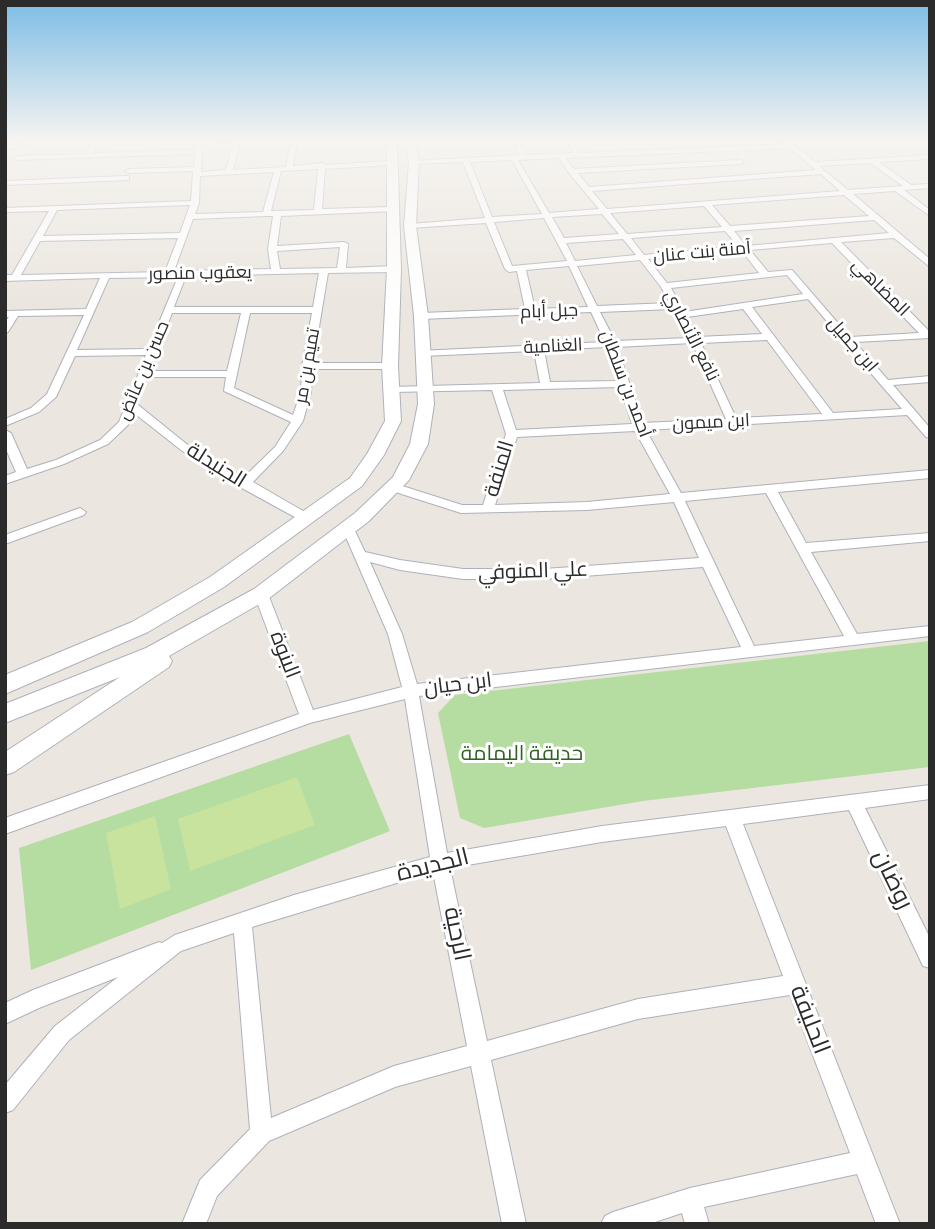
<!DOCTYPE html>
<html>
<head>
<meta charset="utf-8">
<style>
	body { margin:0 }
	#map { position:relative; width:935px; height:1229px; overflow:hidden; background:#ebe6df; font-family:Signika,sans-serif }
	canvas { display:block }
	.frame { position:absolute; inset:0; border:7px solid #2b2b2b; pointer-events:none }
</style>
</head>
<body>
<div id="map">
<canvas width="935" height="1229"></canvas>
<div class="frame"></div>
</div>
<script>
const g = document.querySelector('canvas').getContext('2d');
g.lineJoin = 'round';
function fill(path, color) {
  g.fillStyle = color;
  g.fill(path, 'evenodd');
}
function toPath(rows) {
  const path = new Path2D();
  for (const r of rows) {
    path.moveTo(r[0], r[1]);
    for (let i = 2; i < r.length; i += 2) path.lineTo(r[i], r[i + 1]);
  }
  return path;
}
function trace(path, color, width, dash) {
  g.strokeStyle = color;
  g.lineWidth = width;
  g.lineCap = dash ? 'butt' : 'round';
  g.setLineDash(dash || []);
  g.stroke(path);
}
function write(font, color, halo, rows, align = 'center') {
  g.font = font + ' Signika,Cairo,sans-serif';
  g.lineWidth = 6;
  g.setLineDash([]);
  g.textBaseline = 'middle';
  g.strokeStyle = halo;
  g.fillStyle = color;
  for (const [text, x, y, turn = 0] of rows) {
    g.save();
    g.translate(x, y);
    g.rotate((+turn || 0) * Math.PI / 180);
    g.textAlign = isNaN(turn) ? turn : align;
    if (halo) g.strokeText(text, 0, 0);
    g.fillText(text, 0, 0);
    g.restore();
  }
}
const green = toPath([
	[930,641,930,767,643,801,484,828,460,818,438,713,455,695],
	[349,734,390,831,31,970,19,848]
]);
const pitch = toPath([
	[297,777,315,825,190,871,178,819],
	[155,816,171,889,120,909,106,833]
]);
const street = toPath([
	[37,140,52,140,5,150,5,146,37,140],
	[93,140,99,140,93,153,195,150,196,140,242,140,240,142,233,170,286,167,291,140,297,140,293,166,322,163,325,165,391,161,395,163,391,165,325,169,322,209,391,207,394,207,394,211,281,216,277,246,344,242,348,244,346,268,394,266,398,269,394,272,328,273,313,363,390,363,395,366,390,369,312,369,311,392,303,421,283,451,253,482,310,515,312,518,310,521,302,521,240,487,181,450,134,413,128,425,108,444,64,464,5,484,5,476,16,472,5,447,5,430,11,433,27,469,56,460,100,440,119,422,146,355,75,356,56,397,39,412,5,426,5,419,31,408,47,394,84,315,18,316,8,332,5,333,5,322,9,317,5,317,5,311,86,309,100,278,5,281,5,275,12,275,49,211,5,212,5,208,191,201,193,171,129,173,125,171,129,169,194,167,195,154,16,160,13,158,16,156,86,154,93,140],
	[233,142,226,170,201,172,202,144,233,142],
	[318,169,314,210,271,211,281,171,318,169],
	[274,172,263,212,195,214,199,203,200,176,274,172],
	[190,205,180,233,43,236,57,210,190,205],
	[266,216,273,216,268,249,271,269,174,271,193,219,266,216],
	[178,238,165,272,21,275,40,241,178,238],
	[340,247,337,268,280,269,277,251,340,247],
	[319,273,313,307,174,307,186,276,319,273],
	[178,277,148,349,77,350,109,278,178,277],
	[172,313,241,313,227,371,150,371,172,313],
	[250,313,312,313,302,366,301,392,293,415,234,388,250,313],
	[147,377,226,377,224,391,291,422,275,447,244,477,189,446,137,404,147,377],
	[512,140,518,140,526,155,574,153,565,140,571,140,580,153,786,144,783,140,789,140,815,162,930,155,930,159,879,162,911,185,930,184,930,188,904,190,930,210,930,216,895,191,853,194,930,259,930,267,894,238,841,242,930,332,930,338,855,342,888,380,930,376,930,382,893,385,930,428,930,438,926,437,907,415,646,430,681,493,930,470,930,478,778,492,806,543,930,533,930,541,811,552,857,634,930,626,930,636,419,696,447,853,602,826,930,785,930,799,865,808,930,938,930,968,923,966,849,810,743,824,900,1224,876,1224,857,1174,704,1207,709,1224,685,1224,682,1213,649,1224,601,1224,605,1216,613,1212,690,1188,850,1153,790,995,638,1019,491,1060,526,1224,502,1224,471,1066,395,1087,269,1141,217,1196,206,1224,182,1224,200,1180,250,1129,234,933,181,951,69,1040,13,1110,5,1113,5,1085,55,1026,118,977,39,1008,5,1024,5,1003,33,990,159,942,162,943,175,935,294,895,430,857,405,699,310,723,5,834,5,818,299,714,254,594,256,591,266,591,268,594,313,710,402,687,388,634,342,528,344,525,352,525,365,552,400,560,463,569,544,569,699,558,674,502,587,510,461,513,389,490,387,487,393,483,462,505,483,505,506,434,492,390,393,392,389,391,389,387,540,383,534,351,423,356,418,353,419,351,605,342,591,312,421,319,416,316,421,313,525,309,517,271,509,272,505,269,486,223,410,228,406,226,410,224,485,218,463,162,414,164,412,161,519,155,512,140],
	[790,148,816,170,589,187,578,173,740,164,744,162,740,160,574,169,565,158,790,148],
	[559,158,569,173,599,209,549,213,518,160,559,158],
	[512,160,542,214,492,217,470,162,512,160],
	[870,163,903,186,848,190,819,166,870,163],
	[821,174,840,191,607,209,592,191,821,174],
	[844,195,869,216,730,226,712,205,844,195],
	[704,206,722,227,627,234,610,213,704,206],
	[602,214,619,234,564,238,552,217,602,214],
	[544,218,567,261,512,266,494,222,544,218],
	[874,220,889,233,746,246,734,231,874,220],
	[725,231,738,246,644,255,631,238,725,231],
	[623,239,636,255,575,261,566,243,623,239],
	[832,243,919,333,850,337,792,270,768,272,750,250,832,243],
	[742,251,759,273,667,283,648,259,742,251],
	[640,260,661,287,670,303,597,306,577,266,640,260],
	[569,266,588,307,535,309,526,270,569,266],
	[787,275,803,294,684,312,671,288,787,275],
	[808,299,881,385,902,409,833,413,752,307,808,299],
	[673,309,689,338,615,341,600,312,673,309],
	[743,309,762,334,698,337,687,317,743,309],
	[767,340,822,414,736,418,701,343,767,340],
	[692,343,726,419,643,423,617,347,692,343],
	[607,347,618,381,550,382,544,350,607,347],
	[620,387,632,424,516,430,503,390,620,387],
	[635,431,670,494,587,502,495,505,517,437,635,431],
	[766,493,844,636,754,646,685,501,766,493],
	[370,562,400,570,463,579,544,579,703,567,741,647,417,684,402,634,370,562],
	[726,826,783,976,638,999,487,1041,450,868,602,842,726,826],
	[433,872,467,1046,394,1066,271,1118,252,927,433,872],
	[126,176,129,176,129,180,5,185,5,181,126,176],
	[80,508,86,512,84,515,5,544,5,535,80,508]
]);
const secondary = toPath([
	[387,140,397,140,401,269,398,366,401,421,384,455,362,486,224,587,148,632,5,694,5,675,132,622,210,577,350,478,367,454,385,421,382,366,387,269,387,140],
	[405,140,415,140,419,162,416,226,428,316,434,404,428,444,409,480,369,521,268,599,169,656,172,661,169,667,14,772,5,775,5,752,120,677,5,723,5,704,146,648,254,589,355,513,393,477,410,444,418,404,414,316,404,226,409,162,405,140]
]);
const farStreetnames = [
	["آمنة بنت عنان",702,253,-5],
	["يعقوب منصور",200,274,-1],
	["المضاهي",880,288,45],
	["جبل أبام",549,312,-2],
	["نافع الأنصاري",691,336,63],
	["ابن جميل",852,345,49],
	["الغنامية",553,347,-3],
	["تميم بن مر",308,366,-80],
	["حسن بن عائض",144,371,-67],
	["أحمد بن سلطان",625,384,69],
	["ابن ميمون",711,423,-3]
];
const streetNames = [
	["الجنيدلة",216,466,32],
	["المنفة",500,469,-73],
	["علي المنوفي",533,572,-2],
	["البنوة",284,655,69],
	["ابن حيان",458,685,-7]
];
const parkNames = [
	["حديقة اليمامة",522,754]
];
const nearStreetnames = [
	["الجديدة",433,866,-14],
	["روضان",892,880,64],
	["الرحية",456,934,78],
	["الحليفة",809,1020,69]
];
fill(green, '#b6dda1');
fill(pitch, '#c7e39d');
trace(street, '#afb1ba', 2);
trace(secondary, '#afb1ba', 2);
fill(street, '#fff');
fill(secondary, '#fff');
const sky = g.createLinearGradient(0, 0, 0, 312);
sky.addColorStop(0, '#7dbde6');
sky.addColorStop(0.45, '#f6f4f1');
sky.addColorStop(1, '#f6f4f100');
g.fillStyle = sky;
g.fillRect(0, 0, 935, 312);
write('18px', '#2b2b2b', '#fff', farStreetnames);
write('21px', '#2b2b2b', '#fff', streetNames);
write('21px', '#306221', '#fff', parkNames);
write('24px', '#2b2b2b', '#fff', nearStreetnames);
</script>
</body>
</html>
